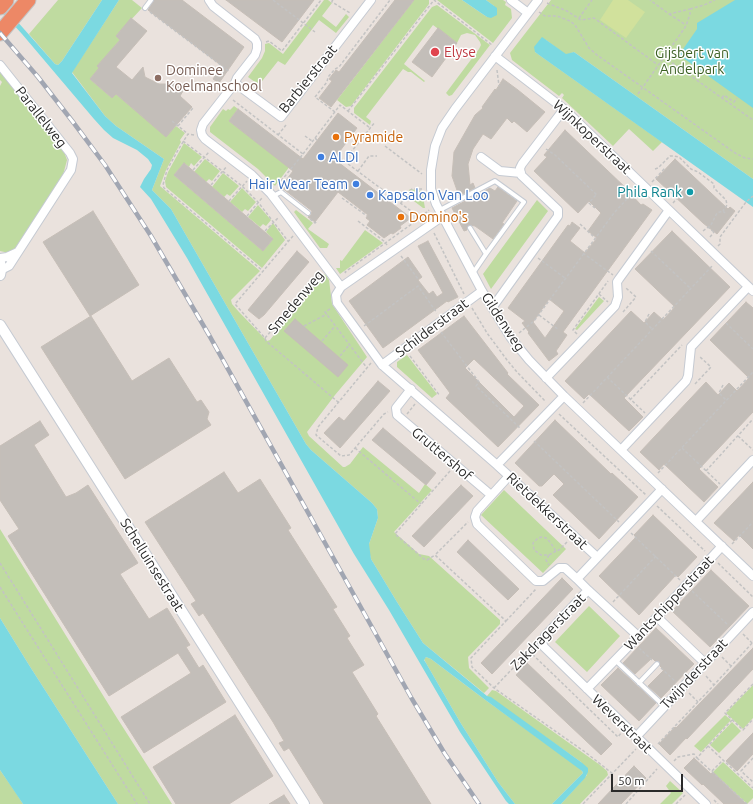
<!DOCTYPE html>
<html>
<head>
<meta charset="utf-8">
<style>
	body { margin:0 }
	#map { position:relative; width:753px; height:804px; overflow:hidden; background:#eae2dd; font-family:Ubuntu,sans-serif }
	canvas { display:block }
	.scale { position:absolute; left:611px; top:774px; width:72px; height:18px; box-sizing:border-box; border:2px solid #2a2a2a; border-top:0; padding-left:5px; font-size:12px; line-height:14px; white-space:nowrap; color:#2a2a2a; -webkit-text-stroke:3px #fff; paint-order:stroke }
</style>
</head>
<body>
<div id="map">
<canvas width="753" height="804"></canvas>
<div class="scale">50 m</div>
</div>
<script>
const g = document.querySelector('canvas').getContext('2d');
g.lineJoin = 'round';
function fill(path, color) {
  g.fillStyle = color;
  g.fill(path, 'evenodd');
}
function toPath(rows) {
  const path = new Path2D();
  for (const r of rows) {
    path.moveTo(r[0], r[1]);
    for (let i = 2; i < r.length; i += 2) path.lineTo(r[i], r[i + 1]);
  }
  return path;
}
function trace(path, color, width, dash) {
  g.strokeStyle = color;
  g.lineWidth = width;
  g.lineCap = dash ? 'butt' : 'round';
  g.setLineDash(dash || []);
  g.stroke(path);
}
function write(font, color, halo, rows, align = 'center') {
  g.font = font + ' Ubuntu,sans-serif';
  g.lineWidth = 3;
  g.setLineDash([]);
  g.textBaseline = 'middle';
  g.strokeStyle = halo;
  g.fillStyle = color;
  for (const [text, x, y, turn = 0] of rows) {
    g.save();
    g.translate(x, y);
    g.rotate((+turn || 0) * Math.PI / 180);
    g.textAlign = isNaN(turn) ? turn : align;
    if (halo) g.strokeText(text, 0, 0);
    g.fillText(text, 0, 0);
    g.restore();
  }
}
const green = toPath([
	[58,0,102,0,62,61,58,65,55,64,29,34],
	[119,0,132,0,142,8,116,36,120,40,98,66,100,68,90,79,112,98,116,94,166,136,176,126,185,133,180,140,181,142,166,170,160,186,260,271,231,300,232,304,239,312,267,341,270,340,323,274,326,275,329,280,332,304,367,357,335,395,307,432,309,436,343,467,345,467,350,464,363,447,419,493,425,484,432,490,394,532,419,554,429,556,500,620,500,624,468,657,469,668,489,688,484,693,423,643,397,602,371,559,369,551,369,544,378,518,377,509,372,503,311,450,306,444,171,209,152,190,164,159,116,126,105,116,72,72],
	[324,0,328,0,332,3,322,16,336,27,346,14,349,17,336,33,319,20,285,65,278,61,259,85,248,77,262,58,265,51,265,44,269,43,283,54],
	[414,0,429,0,429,4,351,106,346,107,337,100],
	[437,0,462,0,487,17,494,6,486,0,503,0,506,2,505,5,511,9,512,18,493,43],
	[551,0,753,0,753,179,574,52,566,55,546,40,535,52,662,142,653,151,629,129,613,146,562,98,564,95,562,93,559,96,512,60,510,53],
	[437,5,490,45,452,95,449,96,446,93,479,49,481,45,480,42,475,35,467,33,461,35,457,43,433,25,404,64,425,81,424,82,411,72,408,72,403,69,366,117,371,121,370,125,354,113,354,108,432,7],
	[0,70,62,146,67,160,63,175,16,247,9,253,0,251,0,86,2,82,0,80],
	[234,106,238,109,229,121,290,166,275,186,258,169,210,132,210,127,223,109,226,111,228,109,230,110],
	[184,143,202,157,194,166,191,163,189,167,184,163,174,175,263,251,273,239,266,232,273,223,285,240,262,268,166,187,165,181,168,172],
	[205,159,220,171,212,181,209,179,206,182,194,172],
	[223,173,239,186,230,196,227,194,224,197,212,187],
	[242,188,256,202,248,211,245,209,242,212,230,202],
	[410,189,422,191,425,208,423,208,406,195],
	[537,200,548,211,491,289,483,274],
	[258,205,271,220,266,226,263,224,260,227,248,217],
	[296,210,313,223,308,229,329,244,327,248,320,248,294,212],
	[365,230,383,243,340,274,336,268,340,268,340,260,342,261],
	[599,297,604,301,577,330,575,329],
	[407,355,437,394,432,398,397,367,397,362],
	[504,490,566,549,543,573,481,515],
	[0,529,117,718,172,804,118,804,29,665,0,618],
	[589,606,620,636,587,672,555,642],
	[426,657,431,659,484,699,580,768,583,773,552,804,515,804,498,782,460,722,426,663,424,659],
	[753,685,753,718,743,729,726,713],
	[492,690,496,691,600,765,607,771,608,775,580,804,561,804,587,775,581,762,487,696],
	[725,715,731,720,701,752,694,746],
	[732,722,741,731,719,753,710,745],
	[723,762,753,790,753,798,747,804,713,772],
	[0,770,16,793,23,804,0,804],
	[670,781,683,793,672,804,660,804,671,793,666,786]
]);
const pitch = toPath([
	[613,0,628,0,645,12,626,38,600,20]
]);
const water = toPath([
	[102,0,119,0,72,73,105,116,116,126,164,159,152,190,171,209,306,444,311,450,372,503,377,509,378,518,369,544,371,559,397,602,423,643,487,696,491,697,581,762,588,768,588,772,585,778,561,804,552,804,583,773,582,771,484,699,431,659,426,657,424,660,426,663,460,722,498,782,515,804,509,804,506,801,460,732,389,610,354,554,187,258,151,199,140,187,144,179,151,169,152,165,148,159,137,150,113,138,104,130,94,119,22,34,0,10,0,2,55,64,58,65,62,61],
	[462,0,486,0,497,8,497,15,491,18,487,17],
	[735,0,753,0,753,108,679,55,697,29,697,23],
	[542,37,566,54,574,52,753,179,753,207,539,55,535,52,534,47],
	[0,618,29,665,118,804,23,804,0,770]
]);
const building = toPath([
	[154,0,182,0,244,47,219,83,213,79,222,66,148,10,154,0],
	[226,0,314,0,282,42,226,0],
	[395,0,414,0,331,107,319,98,332,81,329,79,336,70,339,72,395,0],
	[131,18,147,31,116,67,132,80,143,67,145,77,159,84,175,84,183,91,180,96,192,107,166,137,116,94,112,98,90,79,99,68,97,66,120,40,116,36,131,18],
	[438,28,457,43,432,77,412,62,438,28],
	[503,79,518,90,545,112,527,132,514,121,512,123,507,118,491,139,483,134,473,149,468,164,470,185,473,183,475,188,459,196,452,176,454,152,475,115,483,108,482,107,495,89,496,90,503,79],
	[238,109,303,159,338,113,357,128,334,159,411,218,400,226,401,228,393,234,391,233,384,238,367,225,370,221,366,218,368,215,338,192,315,222,308,217,311,215,312,211,281,187,293,171,229,121,238,109],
	[565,130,628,190,628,191,641,205,643,204,652,210,563,332,567,335,556,351,558,354,549,361,528,333,529,332,522,323,525,321,508,308,568,225,570,226,572,222,580,228,570,241,585,253,597,238,588,231,601,213,589,201,578,213,534,171,547,157,544,155,565,130],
	[549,299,564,311,545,338,533,322,549,299],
	[675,159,728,209,730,207,735,211,717,234,703,223,656,179,675,159],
	[184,163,273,239,263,251,174,175,184,163],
	[498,187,517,201,502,223,504,224,493,239,475,226,469,225,467,227,467,230,464,231,452,208,490,188,495,191,498,187],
	[93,211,139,285,90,316,43,242,93,211],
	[672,231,730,287,624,398,643,417,629,431,589,394,584,399,565,381,631,311,644,323,654,312,663,320,675,307,635,269,672,231],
	[428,241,458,297,448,302,447,301,383,348,349,301,408,257,422,277,418,280,429,294,433,291,437,297,443,293,418,246,428,241],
	[297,251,309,262,264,315,259,319,248,310,297,251],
	[746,302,753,308,753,412,699,469,718,487,704,502,664,464,659,470,640,452,706,382,718,395,729,383,737,391,749,378,710,340,746,302],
	[91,316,132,381,169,358,197,402,201,400,209,412,207,419,211,425,125,479,41,347,91,316],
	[464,316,508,373,507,374,539,405,498,447,446,398,450,393,418,350,464,316],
	[474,359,524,406,514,417,465,368,474,359],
	[295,319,348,365,338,377,284,331,295,319],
	[378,381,390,391,340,448,324,433,339,417,344,421,378,381],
	[555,420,611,474,612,473,638,497,599,539,553,495,564,484,554,474,542,486,539,486,515,463,555,420],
	[40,421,49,435,34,445,66,497,76,493,88,485,138,563,120,574,149,619,167,608,190,645,186,647,199,668,203,665,226,702,144,753,121,717,191,673,178,653,109,696,8,536,19,529,0,500,0,446,40,421],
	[383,428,436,473,426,485,372,440,383,428],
	[224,472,238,493,260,479,291,528,288,530,337,607,333,609,350,636,347,638,364,665,352,672,378,714,376,716,431,804,324,804,289,748,284,751,279,743,284,741,273,722,203,613,199,616,191,604,196,601,145,522,224,472],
	[753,482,753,549,739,535,734,541,714,523,753,482],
	[461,485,473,496,424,547,412,536,461,485],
	[653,515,697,557,678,577,676,575,639,615,599,576,636,537,634,535,653,515],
	[468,540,519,589,508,600,457,552,468,540],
	[711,570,749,606,710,647,672,611,711,570],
	[562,578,573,589,492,674,481,663,562,578],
	[656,628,694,664,661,698,648,686,664,670,660,666,659,661,655,661,652,658,635,674,623,663,656,628],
	[753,648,753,669,687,739,686,738,670,755,659,744,675,727,676,728,753,648],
	[527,663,612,744,601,755,516,675,527,663],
	[618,668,656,703,639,721,601,685,618,668],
	[235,715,273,776,229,804,176,804,153,767,235,715],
	[753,733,753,754,737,771,726,761,753,733],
	[694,758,711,774,713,772,746,804,724,804,703,784,702,785,684,768,694,758],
	[634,766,646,778,621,804,598,804,634,766],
	[284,795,290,804,269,804,284,795]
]);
const path = toPath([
	[273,0,315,32],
	[333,0,332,1,332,2,350,13],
	[547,3,567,11,581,20,594,18,658,65],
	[690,9,704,5,715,0],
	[150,12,230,72],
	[539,12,545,16,557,16,570,21,575,25,589,48,597,55,735,153,745,158,753,159],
	[669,14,686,25],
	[579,18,592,0],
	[266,42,269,41,282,51,321,0],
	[664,57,753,120],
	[497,70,499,86],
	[638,94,686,26,690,14,690,9,669,14,650,0],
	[722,98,724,95,734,102,737,98],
	[233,100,303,154,277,186],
	[348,111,434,0,492,45],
	[335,112,315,97,327,82,328,77,335,69,339,67,390,0],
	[172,121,188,134],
	[178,126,193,108],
	[194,135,188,134,178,150,167,170,163,185,164,188,263,271],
	[278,135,286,125],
	[305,136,312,141],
	[315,138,318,141],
	[183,141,242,186,258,202,288,241],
	[385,146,422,174],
	[546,149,555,155,598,196],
	[303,154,340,105,370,128],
	[336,155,423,220],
	[344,161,375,122],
	[655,169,658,168,670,156,674,156,679,157,691,169,698,172,714,184,714,188,726,200,727,205,723,211],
	[193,170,209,152],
	[358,171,369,156,377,156],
	[652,182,665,168],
	[211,185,227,166],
	[342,198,367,216],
	[229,201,247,181],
	[401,203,412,189,422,189],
	[673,203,678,197],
	[595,208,589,203,596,195],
	[247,216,262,198],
	[310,219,315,223,317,221],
	[358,221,385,242,387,245],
	[580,224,595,238],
	[709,226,709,228,714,232],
	[265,231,278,218],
	[703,231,711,225,717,213,723,211,725,213],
	[434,233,464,294],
	[293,236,235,304,265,338,266,341,338,402],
	[710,237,714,232],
	[718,246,720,244,720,237,746,202,753,196],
	[651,251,690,288],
	[583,253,613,275],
	[401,256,418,279],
	[538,258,565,278],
	[346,273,345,272,420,218,429,210],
	[599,294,608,302],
	[472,308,487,333,507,360,517,372,546,402],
	[330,309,325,312,367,368],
	[623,312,636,297,626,288],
	[649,314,645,322,652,329],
	[539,315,559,330],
	[726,323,753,349],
	[304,326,327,314],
	[364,326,418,286,437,313],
	[441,332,479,382,476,386,521,429],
	[519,333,534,321,614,213,636,189],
	[577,334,573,330,608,281],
	[265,338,320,274],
	[322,341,335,326],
	[340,356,349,345],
	[410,356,440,396],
	[371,363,318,427,316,435,341,456,349,455,384,414,388,412],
	[607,377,645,413],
	[695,384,711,367,699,356],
	[723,385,719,393,726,400],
	[630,400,682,345],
	[583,403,713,265],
	[407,414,415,404],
	[559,414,646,495],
	[738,436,753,450],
	[534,441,619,522],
	[355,448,421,504],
	[682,448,720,484],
	[450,471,395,534,424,559,427,560,435,555,506,621,471,658,472,667,494,688,585,752,613,774],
	[706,471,753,419],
	[658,473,753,372],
	[657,506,705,551],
	[631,533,680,580],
	[732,544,753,522],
	[556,551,549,555,541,555,534,550,533,543,538,538,542,537,546,538,550,542,556,551,559,550,568,541],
	[436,554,468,522],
	[549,555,546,560,549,565],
	[0,563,150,804],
	[718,563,753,597],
	[0,587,137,804],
	[692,591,728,625],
	[613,602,656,556],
	[506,621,536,589],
	[743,634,752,643],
	[639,648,652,660],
	[529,651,618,737,621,733],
	[722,657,731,666],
	[661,668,676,682],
	[706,676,714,685],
	[753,684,725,713,743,730,753,719],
	[494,688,534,646],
	[689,693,698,702],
	[732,720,708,746,753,788],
	[658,744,714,685,753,642],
	[697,758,747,804],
	[753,758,741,771,753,782],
	[674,761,678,757,694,754,697,758,708,746],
	[712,771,723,760],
	[714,800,718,804],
	[583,804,636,749],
	[626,804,657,769],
	[676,804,685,795]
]);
const service = toPath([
	[145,8,151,0],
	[273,196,281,192,308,213],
	[440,210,495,181,524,202,486,254],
	[470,228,486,254,473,273],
	[615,660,664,706],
	[639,683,657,664]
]);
const minor = toPath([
	[209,0,213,6,255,39,257,43,257,49,255,55,237,78,235,83,203,124,201,130,202,135,205,139,252,175,271,194,341,287],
	[511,0,528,13],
	[538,0,455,109,442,128,435,146,431,170,431,189,436,204,482,291,511,338,529,360,564,396,753,576],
	[495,56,564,109,753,291],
	[0,65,70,153,73,159,71,170,9,266,1,270],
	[235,83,281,117,371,0],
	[481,157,500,171,521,173],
	[443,216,341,287,336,295,337,303,382,365,497,465,597,557],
	[0,258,7,257,18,252],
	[492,308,558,216,558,210,521,175,520,168,522,164,564,109],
	[382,365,482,291],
	[546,378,615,306,618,297,617,282,619,279,669,210],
	[411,389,396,408,397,415,491,495],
	[621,450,686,381,688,376,691,347,748,287],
	[497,465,564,396],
	[509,476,477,511,475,517,477,524,536,581,543,581,559,568,565,568,577,579],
	[662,489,577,579,588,590,545,636,542,643,544,647,706,804],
	[696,521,753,460],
	[588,590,638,636],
	[657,617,705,663],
	[587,689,657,617,722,546],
	[636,737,753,612]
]);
const tertiary = toPath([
	[0,262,1,270,0,275],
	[0,325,304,804]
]);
const motorway = toPath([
	[0,7,6,0],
	[0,33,28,0]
]);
const rail = toPath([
	[0,33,38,77,73,122,105,165,151,236,209,335,412,699,445,754,479,804]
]);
const markers = [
	[435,52,5,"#e0444e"],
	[158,78,4,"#8d6e63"],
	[336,137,4,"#e8710a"],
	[321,157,4,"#3f7fe0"],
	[356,184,4,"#3f7fe0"],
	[690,192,4,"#0f9aa8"],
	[370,195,4,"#3f7fe0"],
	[401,217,4,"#e8710a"]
];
const healthNames = [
	["Elyse",444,52]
];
const parkNames = [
	["Gijsbert van",692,53],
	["Andelpark",692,69]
];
const educationNames = [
	["Dominee",166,70],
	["Koelmanschool",166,86]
];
const streetNames = [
	["Barbierstraat",308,79,-51],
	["Parallelweg",41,117,52],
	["Wijnkoperstraat",592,137,43],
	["Smedenweg",296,302,-50],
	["Gildenweg",503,322,57],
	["Schilderstraat",432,328,-37],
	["Gruttershof",442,454,40],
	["Rietdekkerstraat",547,511,43],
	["Schelluinsestraat",152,565,58],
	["Wantschipperstraat",669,603,-47],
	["Zakdragerstraat",548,632,-46],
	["Twijnderstraat",694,674,-47],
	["Weverstraat",622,724,44]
];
const foodNames = [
	["Pyramide",344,137],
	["Domino's",409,217]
];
const shopNames = [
	["ALDI",329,157],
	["Hair Wear Team",348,184,"right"],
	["Kapsalon Van Loo",378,195]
];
const cultureNames = [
	["Phila Rank",682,192]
];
fill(green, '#bfdba0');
fill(pitch, '#d1e19c');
fill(water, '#7bd9e1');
fill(building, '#c3beb9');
trace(building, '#c6beb7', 1);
trace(service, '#c5cad2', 6);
trace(minor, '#c5cad2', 10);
trace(tertiary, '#c5cad2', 12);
trace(motorway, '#c3c3c3', 17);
trace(path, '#c3c3c3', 1.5, [3, 2]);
trace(service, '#fff', 4);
trace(minor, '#fff', 8);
trace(tertiary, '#fff', 10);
trace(motorway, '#ed8866', 15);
trace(rail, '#a1a6b2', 4.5);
trace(rail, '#fff', 3, [9]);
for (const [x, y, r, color] of markers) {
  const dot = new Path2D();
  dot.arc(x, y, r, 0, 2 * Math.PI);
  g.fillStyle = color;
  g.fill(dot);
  trace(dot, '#fff', 1.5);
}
write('14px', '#be3a42', '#fff', healthNames, 'left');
write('14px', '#3a5f22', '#fff', parkNames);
write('14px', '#785e54', '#fff', educationNames, 'left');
write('14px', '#2a2a2a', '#fff', streetNames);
write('14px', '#c56008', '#fff', foodNames, 'left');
write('14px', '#366cbe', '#fff', shopNames, 'left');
write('14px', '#0d838f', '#fff', cultureNames, 'right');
</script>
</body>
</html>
